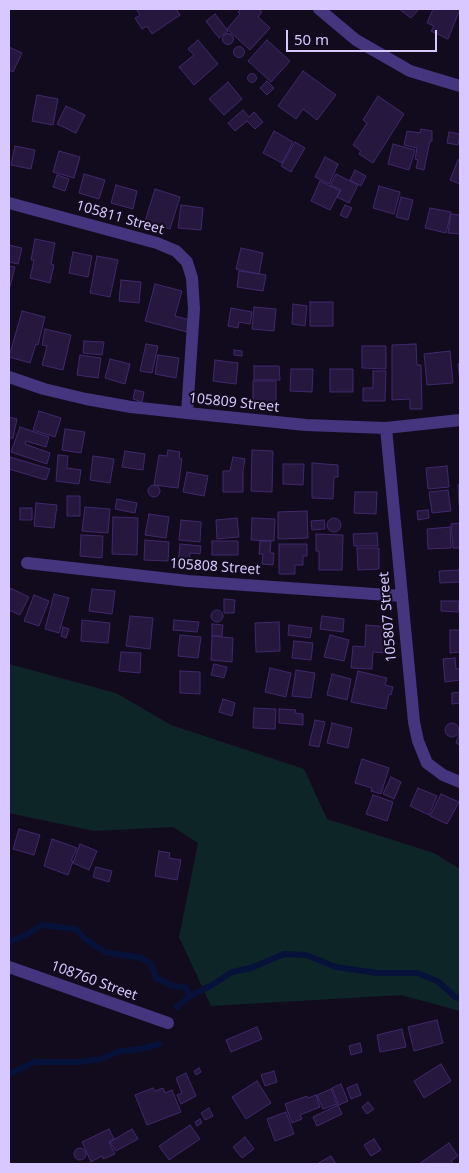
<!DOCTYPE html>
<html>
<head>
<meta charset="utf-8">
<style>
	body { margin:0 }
	#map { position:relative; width:469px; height:1173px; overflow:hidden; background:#120b1e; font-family:"Noto Sans",sans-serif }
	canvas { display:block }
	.frame { position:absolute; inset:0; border:10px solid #d8c8ff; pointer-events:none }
	.scale { position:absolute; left:286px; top:30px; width:151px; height:22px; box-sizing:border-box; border:2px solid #d8c8ff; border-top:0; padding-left:6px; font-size:15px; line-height:18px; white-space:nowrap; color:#d8c8ff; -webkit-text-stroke:4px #120b1e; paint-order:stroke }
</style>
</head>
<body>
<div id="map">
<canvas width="469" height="1173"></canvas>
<div class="frame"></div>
<div class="scale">50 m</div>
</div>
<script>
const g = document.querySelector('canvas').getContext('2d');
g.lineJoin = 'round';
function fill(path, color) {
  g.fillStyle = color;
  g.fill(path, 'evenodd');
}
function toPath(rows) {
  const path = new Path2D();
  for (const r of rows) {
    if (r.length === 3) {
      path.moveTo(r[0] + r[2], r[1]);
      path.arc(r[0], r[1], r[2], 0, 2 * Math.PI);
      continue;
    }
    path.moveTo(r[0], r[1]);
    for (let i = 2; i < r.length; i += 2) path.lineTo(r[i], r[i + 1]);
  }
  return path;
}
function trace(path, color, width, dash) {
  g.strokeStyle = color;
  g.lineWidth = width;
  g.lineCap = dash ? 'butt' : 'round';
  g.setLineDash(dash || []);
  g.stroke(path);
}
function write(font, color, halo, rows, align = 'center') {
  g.font = font + ' "Noto Sans",sans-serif';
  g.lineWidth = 4;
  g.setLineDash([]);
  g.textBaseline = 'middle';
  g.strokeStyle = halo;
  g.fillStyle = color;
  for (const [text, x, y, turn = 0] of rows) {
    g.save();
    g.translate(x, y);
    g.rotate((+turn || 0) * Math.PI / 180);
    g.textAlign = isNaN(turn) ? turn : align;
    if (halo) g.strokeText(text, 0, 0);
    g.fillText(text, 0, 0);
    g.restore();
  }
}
const green = toPath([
	[9,664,116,693,171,725,304,769,327,819,434,853,460,869,460,1011,401,995,211,1006,179,937,198,843,173,827,94,831,9,813]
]);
const stream = toPath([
	[9,940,11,941,26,935,42,925,76,929,84,938,105,952,142,958,151,964,156,978,171,985,186,988,190,996],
	[177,1007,190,996,212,985,232,972,251,968,284,954,306,955,336,967,377,973,418,973,439,982,455,997,460,998],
	[9,1074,35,1062,80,1062,101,1059,121,1051,141,1049,159,1044]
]);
const building = toPath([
	[136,9,176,9,180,15,152,34,147,26,142,29,135,18,140,15,136,9],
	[241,9,258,9,262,12,258,17,270,28,250,50,227,29,240,14,238,12,241,9],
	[399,9,419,9,411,18,399,9],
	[433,9,460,9,448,39,431,31,434,26,427,23,433,9],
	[215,14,228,31,219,38,206,21,215,14],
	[228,39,5.5],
	[198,40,218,64,194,85,179,67,194,55,188,49,198,40],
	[267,40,290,61,271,82,248,61,267,40],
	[239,52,5.5],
	[9,47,22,53,13,72,9,70,9,47],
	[303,71,336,95,317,120,303,109,296,119,278,106,303,71],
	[252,78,4.5],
	[267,81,274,88,267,95,260,88,267,81],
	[228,82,242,99,224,115,209,99,228,82],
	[37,95,58,99,53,125,32,121,37,95],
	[378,96,404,114,373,163,359,154,361,151,353,145,367,123,363,120,378,96],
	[66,106,85,115,76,133,57,124,66,106],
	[243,110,249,117,254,112,263,122,255,129,247,121,235,131,228,123,243,110],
	[421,129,432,131,432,141,430,141,424,170,416,168,418,160,415,159,417,148,404,145,407,131,420,133,421,129],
	[274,131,293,142,282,163,263,153,274,131],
	[449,132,460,134,458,145,447,143,449,132],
	[295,142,305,148,291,172,281,166,295,142],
	[393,144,415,150,409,170,388,164,393,144],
	[15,146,35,150,31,169,11,165,15,146],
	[59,151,80,157,74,178,53,172,59,151],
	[325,157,338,164,329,184,315,177,325,157],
	[458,160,460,160,460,184,450,180,458,160],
	[355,170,366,176,361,186,350,180,355,170],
	[84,174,105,180,99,199,79,193,84,174],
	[336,174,358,185,349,203,337,197,341,190,330,185,336,174],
	[57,175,69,179,65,191,53,187,57,175],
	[320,181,340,191,330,210,311,201,320,181],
	[116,185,137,191,133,209,111,203,116,185],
	[379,186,400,192,394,214,373,208,379,186],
	[155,189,180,197,170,229,145,221,155,189],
	[401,197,413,200,408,220,396,217,401,197],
	[181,205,203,208,201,230,178,228,181,205],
	[345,205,352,208,347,218,340,215,345,205],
	[430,208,451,212,446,233,425,228,430,208],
	[451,214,460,215,460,234,448,233,451,214],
	[35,239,55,243,51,264,54,265,50,283,30,278,34,260,31,260,35,239],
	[9,245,22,248,18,264,9,262,9,245],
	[241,248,263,253,259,274,236,269,241,248],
	[73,252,92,256,88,277,69,273,73,252],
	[97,256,118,260,110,297,90,293,97,256],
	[9,266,15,267,10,287,9,286,9,266],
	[239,271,266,275,263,291,237,287,239,271],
	[121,280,141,282,139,303,119,301,121,280],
	[155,284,182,291,175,316,190,320,187,332,145,321,155,284],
	[310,302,333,302,333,326,310,326,310,302],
	[293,304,307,306,305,326,292,324,293,304],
	[254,307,276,309,274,331,252,329,254,307],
	[231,308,252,312,250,324,239,322,238,328,228,326,231,308],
	[22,311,45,317,38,345,36,344,30,363,9,357,22,311],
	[45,329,71,335,63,370,42,365,47,346,42,345,45,329],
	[84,341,104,342,102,355,83,353,84,341],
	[146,344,158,346,152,373,140,371,146,344],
	[416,344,417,365,421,365,422,409,410,409,410,399,392,400,392,345,416,344],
	[362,346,386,346,386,369,362,368,362,346],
	[234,350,242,351,242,356,234,355,234,350],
	[450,351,453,383,427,385,424,354,450,351],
	[80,355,101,358,98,378,77,375,80,355],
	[158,355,179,358,176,378,155,374,158,355],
	[110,359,130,364,125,384,105,378,110,359],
	[215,360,238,363,236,384,213,381,215,360],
	[460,363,460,382,458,364,460,363],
	[254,366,279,366,280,380,254,380,254,366],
	[291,369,313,369,312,392,290,391,291,369],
	[330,369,353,369,353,392,330,392,330,369],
	[373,371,386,371,385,401,363,401,363,388,373,388,373,371],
	[253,381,276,381,276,403,253,403,253,381],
	[135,390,144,392,142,402,133,399,135,390],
	[39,411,61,418,55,437,33,430,39,411],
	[9,417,17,419,13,438,9,438,9,417],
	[20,427,49,437,46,447,26,441,25,444,50,453,47,464,11,452,20,427],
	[65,429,85,432,81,453,62,450,65,429],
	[168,450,180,452,179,458,182,459,178,488,154,485,159,455,167,456,168,450],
	[252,450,273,451,272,492,251,491,252,450],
	[125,451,145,454,143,470,122,467,125,451],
	[58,455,68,456,67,468,81,470,79,484,56,481,58,455],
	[93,456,114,459,110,483,90,480,93,456],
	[10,457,50,469,46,480,9,469,10,457],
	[233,457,245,459,243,471,243,492,223,492,223,471,230,471,233,457],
	[312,463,338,465,338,477,334,477,333,499,312,498,312,463],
	[283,464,304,464,303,485,283,484,283,464],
	[447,466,449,487,428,489,426,468,447,466],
	[187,472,208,476,204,496,183,492,187,472],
	[460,484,460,505,459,505,458,485,460,484],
	[154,491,6],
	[448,490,451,511,432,513,429,492,448,490],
	[355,492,377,492,376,514,354,513,355,492],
	[67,496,80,496,80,516,67,516,67,496],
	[117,499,137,503,135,513,115,509,117,499],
	[36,503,57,505,54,528,34,526,36,503],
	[85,507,110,509,108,533,82,531,85,507],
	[20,508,32,508,32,520,20,520,20,508],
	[428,510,429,518,418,520,417,511,428,510],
	[307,511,308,538,278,539,278,512,307,511],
	[149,514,169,517,166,538,145,535,149,514],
	[113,517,138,518,137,555,112,554,113,517],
	[237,518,239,537,217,539,216,520,237,518],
	[252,518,275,519,274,541,251,540,252,518],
	[334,525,7],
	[181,520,201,522,200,542,179,540,181,520],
	[324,520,325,529,312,530,311,521,324,520],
	[460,523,460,548,453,548,451,524,460,523],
	[450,527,451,548,428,549,427,529,450,527],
	[377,533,378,546,354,546,353,534,377,533],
	[316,534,343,535,342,570,319,570,319,551,316,551,316,534],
	[81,535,103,536,102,558,80,556,81,535],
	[145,540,169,542,168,561,144,560,145,540],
	[212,541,238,541,238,555,212,555,212,541],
	[260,541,271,541,270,553,274,553,273,565,262,564,263,554,259,554,260,541],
	[180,544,201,546,200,554,190,553,189,566,178,565,180,544],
	[279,544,307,544,307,556,303,556,303,565,295,565,295,574,279,574,279,544],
	[357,548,379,548,379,569,358,570,357,548],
	[460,570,460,582,440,583,439,571,460,570],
	[10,588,29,597,20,615,9,610,10,588],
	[92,589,115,591,112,614,89,611,92,589],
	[54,594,69,598,59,633,45,629,54,594],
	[34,595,49,601,39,626,24,621,34,595],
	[224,599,235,600,234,613,224,613,224,599],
	[441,601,459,601,458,612,441,611,441,601],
	[217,616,6],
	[130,616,153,618,150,649,126,646,130,616],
	[322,616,344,619,343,632,320,629,322,616],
	[82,620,110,623,108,643,81,641,82,620],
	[174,620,199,622,197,632,173,630,174,620],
	[279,622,280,651,256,652,255,623,279,622],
	[212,624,223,625,222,636,212,636,212,624],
	[289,625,312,628,310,638,288,635,289,625],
	[366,625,389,627,387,653,373,652,372,669,351,668,353,646,365,647,366,625],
	[63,627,69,629,66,638,61,636,63,627],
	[450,630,460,630,460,652,450,653,450,630],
	[180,635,201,637,198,658,178,656,180,635],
	[330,635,349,640,344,661,324,657,330,635],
	[212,636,233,638,232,662,211,660,212,636],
	[294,641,313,643,311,660,292,658,294,641],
	[121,652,141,653,140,673,119,671,121,652],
	[455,658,456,669,460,669,460,680,445,682,443,659,455,658],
	[214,664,227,667,224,678,211,675,214,664],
	[270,668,291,673,286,697,265,692,270,668],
	[296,670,315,673,311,698,292,696,296,670],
	[180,671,200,672,200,694,180,693,180,671],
	[358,671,387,678,385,685,393,687,391,695,389,694,386,709,351,702,358,671],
	[332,674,351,679,347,700,327,695,332,674],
	[460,692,460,703,452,704,452,693,460,692],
	[223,699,235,703,232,716,219,712,223,699],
	[254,708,276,709,275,729,253,728,254,708],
	[279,709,296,710,295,713,303,714,303,725,279,723,279,709],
	[315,720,325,722,319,747,309,745,315,720],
	[332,723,352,728,348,748,327,743,332,723],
	[452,730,7],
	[460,731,460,745,456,743,460,731],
	[362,759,389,768,381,794,371,791,372,788,355,783,362,759],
	[391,777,401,782,394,799,383,794,391,777],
	[418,788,437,796,429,815,410,806,418,788],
	[441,794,459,802,447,824,430,816,441,794],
	[373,795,393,802,387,821,366,814,373,795],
	[19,829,40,835,34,855,13,849,19,829],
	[52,839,77,848,71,861,73,861,68,875,44,866,52,839],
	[80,844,97,851,89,870,73,863,80,844],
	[159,851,170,853,169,858,181,860,177,880,155,876,159,851],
	[96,867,112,871,109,882,93,877,96,867],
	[437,1020,443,1043,414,1051,408,1027,437,1020],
	[257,1027,262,1039,231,1052,226,1040,257,1027],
	[402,1029,406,1047,380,1052,377,1035,402,1029],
	[360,1043,362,1052,351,1055,349,1046,360,1043],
	[441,1064,451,1081,424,1098,414,1081,441,1064],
	[199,1068,201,1072,196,1075,194,1071,199,1068],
	[274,1071,277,1082,265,1086,261,1075,274,1071],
	[186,1073,196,1096,181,1104,177,1095,182,1093,176,1078,186,1073],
	[257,1081,271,1103,246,1119,232,1097,257,1081],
	[341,1084,348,1101,339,1105,332,1088,341,1084],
	[357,1084,361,1095,351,1099,347,1088,357,1084],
	[153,1088,155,1091,163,1088,165,1093,172,1090,181,1112,147,1125,135,1095,153,1088],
	[331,1089,337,1104,323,1109,317,1095,331,1089],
	[316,1095,320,1107,300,1115,302,1119,292,1123,285,1104,307,1096,308,1098,316,1095],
	[368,1102,374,1109,367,1114,362,1107,368,1102],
	[338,1105,342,1114,317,1126,313,1117,338,1105],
	[209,1108,213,1116,205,1120,201,1113,209,1108],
	[286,1112,294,1134,275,1141,267,1119,286,1112],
	[200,1119,202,1123,197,1126,195,1122,200,1119],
	[190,1125,200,1139,169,1160,159,1146,190,1125],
	[109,1129,114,1139,109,1142,115,1154,103,1159,102,1156,91,1162,82,1142,109,1129],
	[132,1129,138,1139,116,1151,110,1142,132,1129],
	[245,1137,254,1149,242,1158,233,1147,245,1137],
	[374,1139,381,1150,371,1156,364,1145,374,1139],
	[449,1143,458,1156,451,1161,454,1164,419,1164,449,1143],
	[80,1154,6],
	[331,1156,336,1164,317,1164,331,1156]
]);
const minor = toPath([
	[319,9,356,40,410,71,460,86],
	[9,203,157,243,176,251,187,262,192,278,194,309,187,413],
	[9,377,44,389,86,399,131,407,187,413,306,425,386,428,460,420],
	[386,428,414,722,418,741,427,763,443,775,460,782],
	[27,563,188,581,402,596],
	[9,967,168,1023]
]);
const streetNames = [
	["105811 Street",120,218,16],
	["105809 Street",234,403,6],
	["105808 Street",215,567,4],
	["105807 Street",388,617,-95],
	["108760 Street",94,981,20]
];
fill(green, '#0e2528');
trace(stream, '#07123b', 6);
fill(building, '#26173f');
trace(building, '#41286c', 1);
trace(minor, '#44357e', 12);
write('14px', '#d8c8ff', '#120b1e', streetNames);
</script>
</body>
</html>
